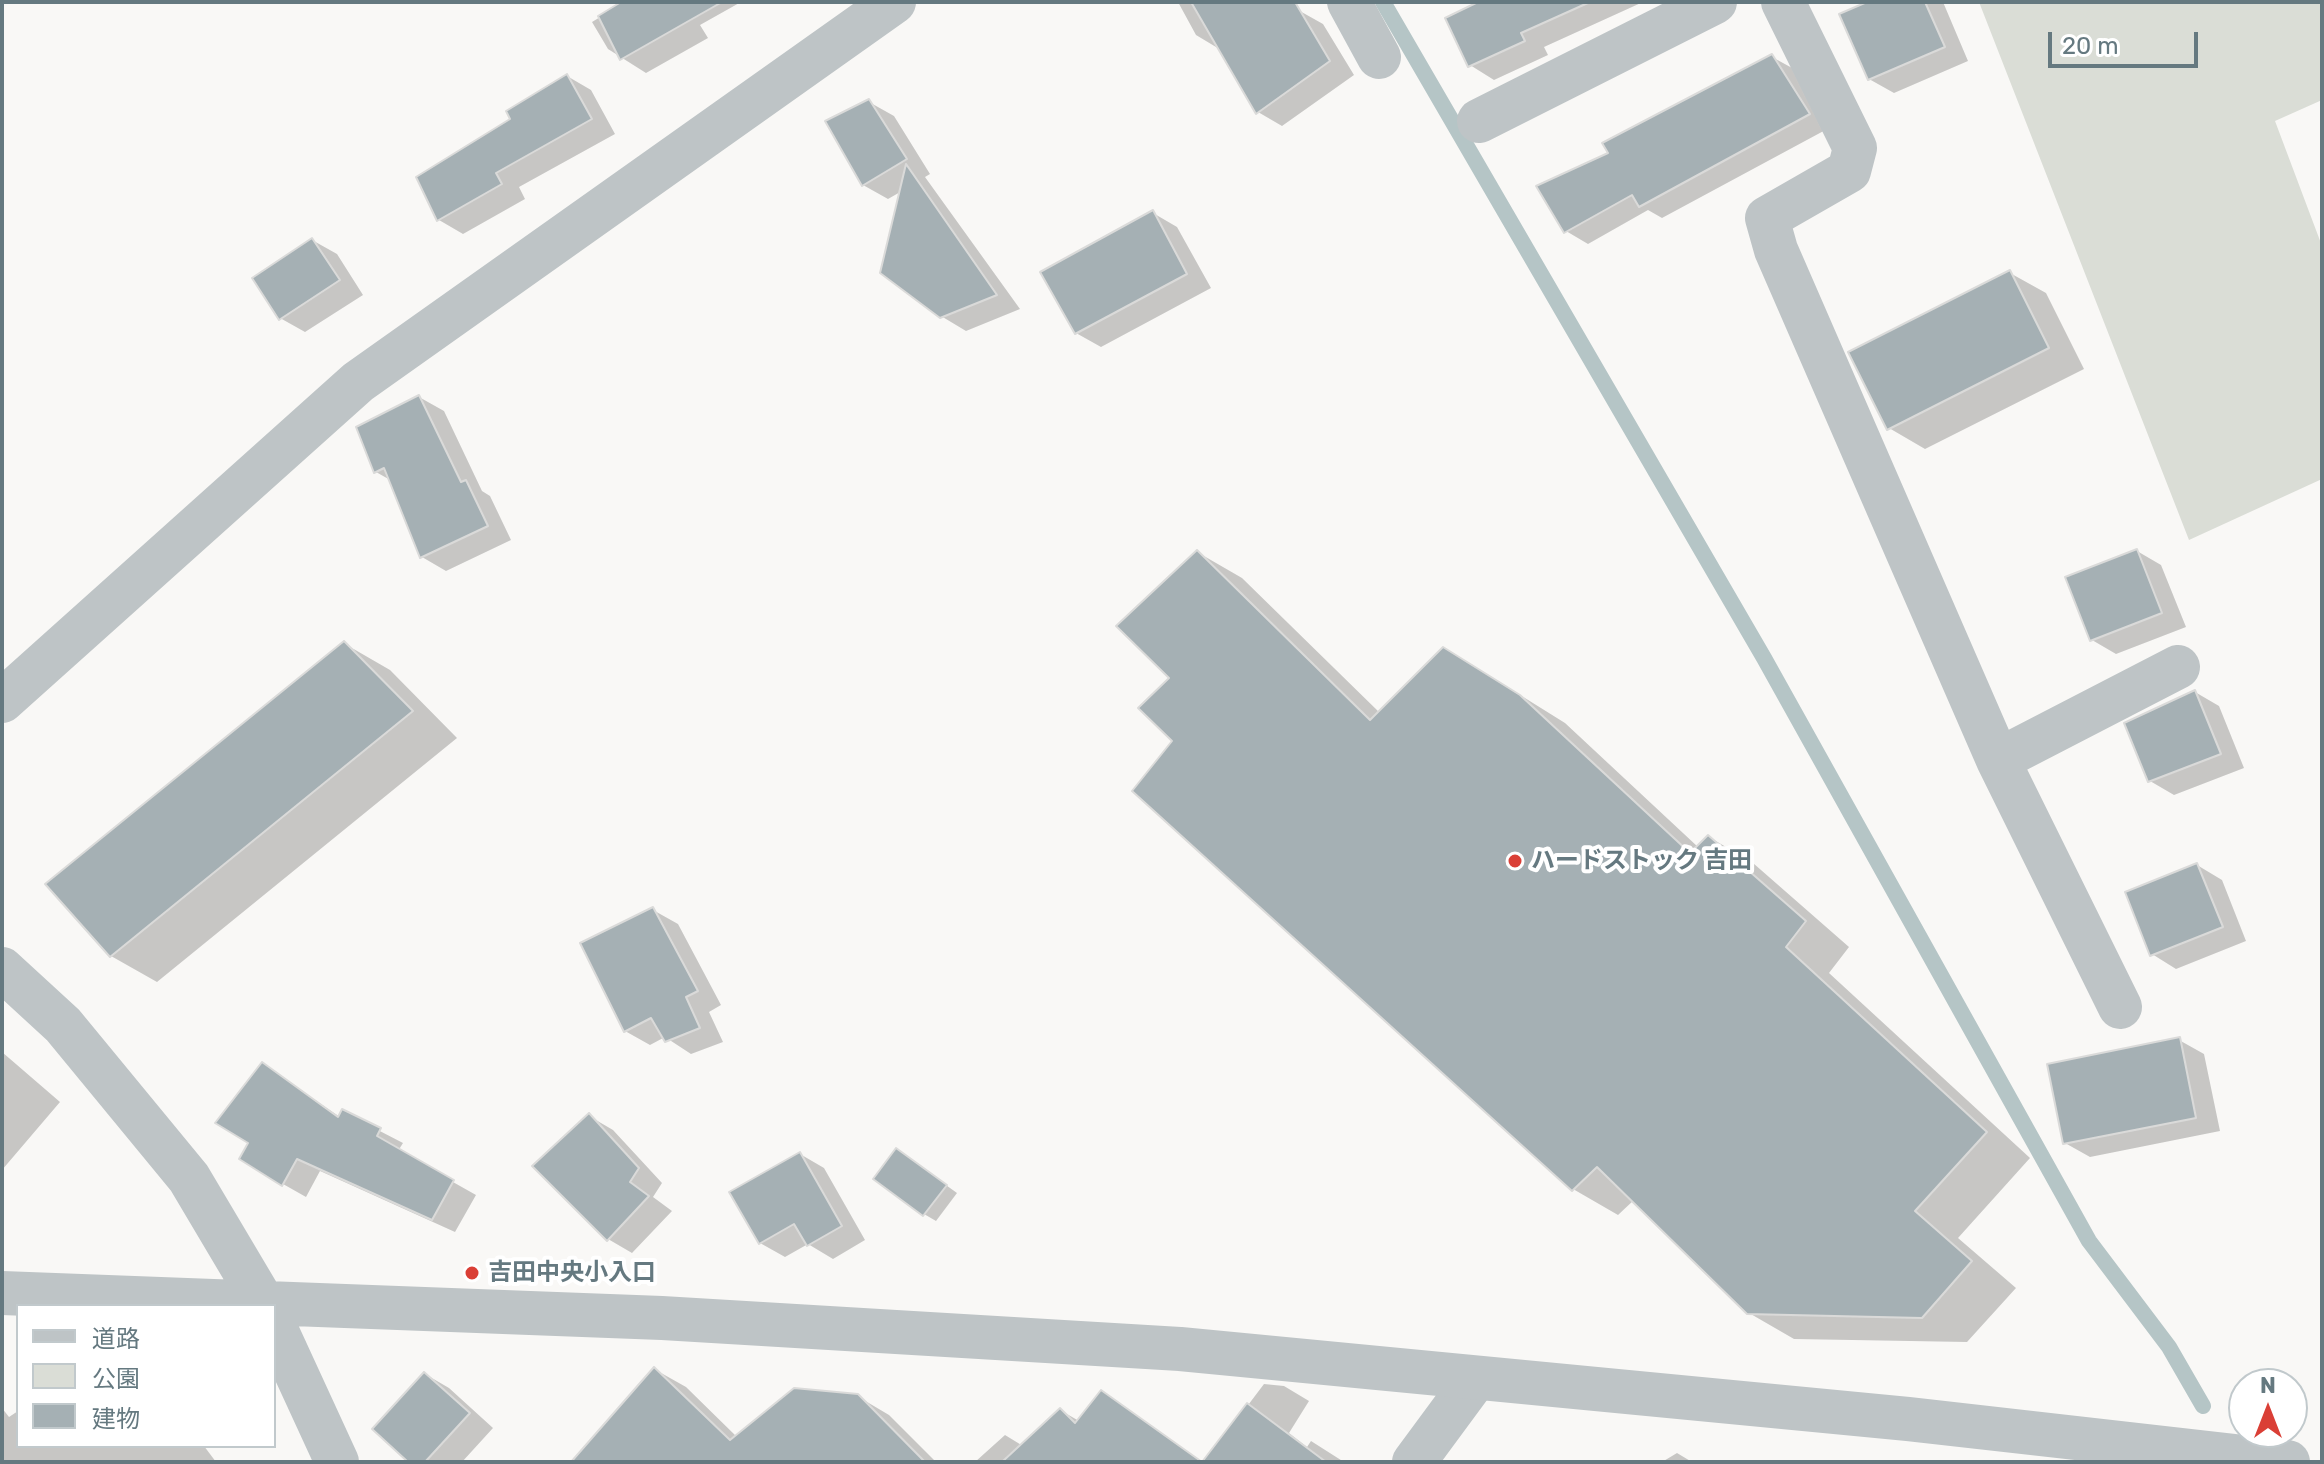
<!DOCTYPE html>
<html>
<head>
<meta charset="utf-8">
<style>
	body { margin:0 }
	#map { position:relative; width:2324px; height:1464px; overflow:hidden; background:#f9f8f6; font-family:Rubik,"Noto Sans JP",sans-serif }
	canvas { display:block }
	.frame { position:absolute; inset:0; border:4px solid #657980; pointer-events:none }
	.legend { position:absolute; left:16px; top:1304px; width:260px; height:144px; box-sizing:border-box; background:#fff; border:2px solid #c1c9cc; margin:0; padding:10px 14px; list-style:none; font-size:24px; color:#657980 }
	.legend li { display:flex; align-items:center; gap:16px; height:40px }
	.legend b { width:40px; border:2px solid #c1c9cc }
	.north { position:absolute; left:2228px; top:1368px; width:80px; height:80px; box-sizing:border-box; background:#fff; border:2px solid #c1c9cc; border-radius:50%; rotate:0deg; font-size:22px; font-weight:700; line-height:32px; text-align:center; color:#657980 }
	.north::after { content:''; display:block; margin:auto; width:28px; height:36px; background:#da3f36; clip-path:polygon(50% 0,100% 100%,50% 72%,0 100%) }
	.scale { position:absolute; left:2048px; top:32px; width:150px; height:36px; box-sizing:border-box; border:4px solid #657980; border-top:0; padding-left:10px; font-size:24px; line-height:28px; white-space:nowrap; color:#657980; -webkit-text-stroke:6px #fff; paint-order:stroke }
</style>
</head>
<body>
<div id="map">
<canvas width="2324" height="1464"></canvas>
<div class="frame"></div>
<ul class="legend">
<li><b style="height:10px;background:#bec4c6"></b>道路</li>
<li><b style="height:22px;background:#daddd6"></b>公園</li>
<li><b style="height:22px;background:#a5b0b4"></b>建物</li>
</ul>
<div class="north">N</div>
<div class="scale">20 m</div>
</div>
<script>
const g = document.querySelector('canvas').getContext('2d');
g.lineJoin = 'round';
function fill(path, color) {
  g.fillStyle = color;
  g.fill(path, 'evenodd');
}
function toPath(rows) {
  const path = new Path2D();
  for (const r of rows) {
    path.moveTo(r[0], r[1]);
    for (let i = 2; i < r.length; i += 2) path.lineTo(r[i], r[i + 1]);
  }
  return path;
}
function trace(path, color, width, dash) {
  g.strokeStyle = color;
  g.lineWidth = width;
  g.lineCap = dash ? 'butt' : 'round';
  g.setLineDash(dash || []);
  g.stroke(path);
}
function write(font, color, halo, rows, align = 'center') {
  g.font = font + ' Rubik,"Noto Sans JP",sans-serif';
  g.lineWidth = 8;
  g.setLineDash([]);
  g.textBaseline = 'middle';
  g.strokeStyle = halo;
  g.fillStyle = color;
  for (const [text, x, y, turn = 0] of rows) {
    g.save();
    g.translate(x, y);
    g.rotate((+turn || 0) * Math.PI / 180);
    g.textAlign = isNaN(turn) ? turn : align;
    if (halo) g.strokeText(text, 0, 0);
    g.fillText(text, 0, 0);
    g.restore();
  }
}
const green = toPath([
	[1979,2,2322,2,2322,100,2275,121,2322,246,2322,479,2189,540]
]);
const shadow = toPath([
	[625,2,741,2,700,25,708,38,646,73,608,49,592,22],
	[1178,2,1278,2,1298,10,1323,24,1354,75,1282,126,1258,112,1221,50,1196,35],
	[1483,2,1643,2,1544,47,1548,55,1494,80,1470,65],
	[1872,2,1943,2,1968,61,1894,93,1869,79],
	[1772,57,1794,69,1831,127,1662,218,1648,210,1588,244,1566,231,1611,154],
	[567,76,591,90,615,134,519,187,525,199,463,234,439,220,512,120],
	[869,102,894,116,930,174,925,177,1020,309,966,331,941,316,902,191,888,199,863,185],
	[1153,213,1177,227,1211,288,1101,347,1076,333],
	[312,240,337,254,363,295,305,332,280,318],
	[2010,273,2046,293,2084,369,1925,449,1889,428],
	[419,397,444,411,482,491,490,496,511,540,446,571,422,557,392,481,376,472],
	[2137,551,2161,565,2186,627,2116,654,2092,640],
	[1197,552,1242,578,1380,713,1488,675,1565,723,1698,847,1709,837,1753,863,1849,947,1829,973,2030,1158,1958,1238,2016,1288,1967,1342,1794,1339,1749,1313,1634,1200,1618,1215,1573,1189,1174,740,1172,678],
	[345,644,390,670,457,738,157,982,111,956],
	[2195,692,2219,706,2244,768,2174,795,2150,781],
	[2197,865,2222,880,2246,941,2176,969,2152,954],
	[653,910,678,924,721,1005,709,1012,723,1042,691,1054,665,1037,650,1045,625,1031],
	[2179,1040,2204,1054,2220,1131,2090,1157,2065,1143],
	[2,1052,60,1102,2,1170],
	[262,1064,340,1117,343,1112,403,1143,398,1151,476,1195,455,1232,320,1171,306,1197,283,1184,251,1143],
	[589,1116,613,1130,662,1183,653,1197,672,1211,632,1253,608,1239],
	[897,1150,957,1193,936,1221,924,1214],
	[800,1154,824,1168,865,1240,833,1259,808,1244,785,1257,760,1243],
	[654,1369,686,1387,737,1437,857,1396,889,1415,936,1462,573,1462],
	[425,1374,449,1388,493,1428,462,1462,411,1462],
	[1264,1384,1284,1386,1309,1401,1289,1433,1307,1447,1311,1441,1344,1462,1205,1462],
	[1102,1393,1201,1461,975,1462,1005,1435,1023,1446,1060,1410,1079,1421],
	[2,1408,9,1417,18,1411,18,1446,204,1446,216,1462,2,1462],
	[1677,1453,1692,1462,1662,1462]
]);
const stream = toPath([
	[1383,2,1764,658,2089,1241,2169,1347,2203,1406]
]);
const building = toPath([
	[621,2,722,2,620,60,598,16,621,2],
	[1191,2,1295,2,1330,61,1256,114,1191,2],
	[1478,2,1590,2,1521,33,1525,41,1468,67,1445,18,1478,2],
	[1867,2,1925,2,1945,47,1868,80,1839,14,1867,2],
	[1772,54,1810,114,1639,207,1632,195,1564,233,1536,186,1608,153,1602,143,1772,54],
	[567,74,592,119,496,173,502,184,437,221,416,177,510,119,506,111,567,74],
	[869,99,907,159,862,186,825,121,869,99],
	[906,164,997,295,940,318,880,273,906,164],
	[1153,210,1187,274,1075,334,1040,272,1153,210],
	[312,238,340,280,279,320,252,278,312,238],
	[2010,270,2049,348,1887,430,1848,352,2010,270],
	[419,395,461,482,466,480,488,526,420,558,384,468,374,473,356,427,419,395],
	[2137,549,2162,613,2090,641,2065,577,2137,549],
	[1197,550,1370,720,1443,647,1520,695,1690,853,1708,835,1806,921,1786,947,1987,1132,1915,1211,1972,1261,1922,1318,1747,1314,1597,1167,1572,1191,1132,791,1172,741,1138,708,1169,678,1116,626,1197,550],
	[344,641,413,711,110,957,45,884,344,641],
	[2195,690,2221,754,2148,782,2124,723,2195,690],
	[2197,863,2223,927,2150,956,2125,892,2197,863],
	[653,907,698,991,686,997,700,1028,665,1042,651,1018,624,1032,580,943,653,907],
	[2180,1037,2196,1118,2063,1144,2047,1064,2180,1037],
	[262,1062,338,1117,342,1109,381,1128,377,1136,454,1180,432,1220,297,1159,282,1186,239,1159,248,1143,215,1123,262,1062],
	[589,1113,639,1168,630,1182,649,1196,607,1241,532,1166,589,1113],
	[896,1148,947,1185,923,1216,873,1179,896,1148],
	[800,1152,842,1226,807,1246,794,1224,759,1244,729,1192,800,1152],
	[654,1367,730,1440,794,1388,858,1394,925,1462,571,1462,654,1367],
	[424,1372,470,1413,425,1462,408,1462,372,1429,424,1372],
	[1101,1390,1202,1462,1247,1403,1326,1462,1002,1462,1060,1408,1075,1423,1101,1390]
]);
const minor = toPath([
	[1349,2,1379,57],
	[1783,2,1855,148,1849,171,1767,218,1776,250,1998,760,2120,1007],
	[1479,121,1715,2],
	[2,701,358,382,894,2],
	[1998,760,2178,667],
	[1414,1462,1476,1378]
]);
const tertiary = toPath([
	[2,969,63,1025,189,1178,265,1306],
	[2,1293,662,1318,1180,1349,1908,1419,2288,1462],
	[274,1325,337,1462]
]);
const markers = [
	[1515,861,8,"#da3f36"],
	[472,1273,8,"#da3f36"]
];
const poiNames = [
	["ハードストック 吉田",1531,861],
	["吉田中央小入口",488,1273]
];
fill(green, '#daddd6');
fill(shadow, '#0003');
trace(stream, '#b5c5c6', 16);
fill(building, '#a5b0b4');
trace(building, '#dadad9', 2);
trace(minor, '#bec4c6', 44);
trace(tertiary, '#bec4c6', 44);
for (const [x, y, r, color] of markers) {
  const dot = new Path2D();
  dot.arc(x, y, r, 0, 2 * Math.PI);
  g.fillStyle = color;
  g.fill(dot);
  trace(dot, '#fff', 3);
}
write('bold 24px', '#657980', '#fff', poiNames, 'left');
</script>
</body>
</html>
